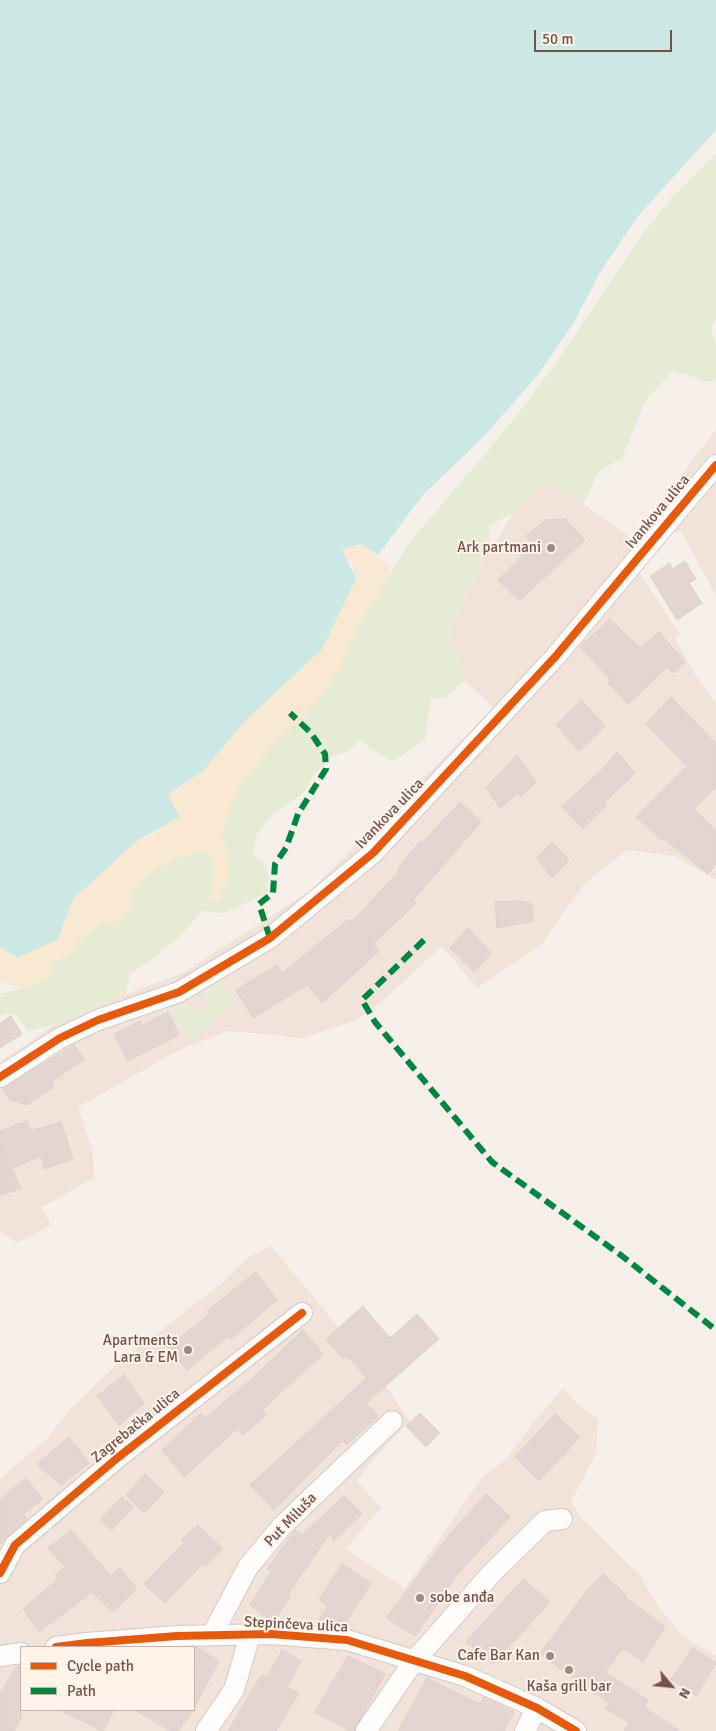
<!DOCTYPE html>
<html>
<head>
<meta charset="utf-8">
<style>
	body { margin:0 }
	#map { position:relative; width:716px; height:1731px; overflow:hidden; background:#f6efea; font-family:Signika,sans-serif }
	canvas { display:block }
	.legend { position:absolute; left:20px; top:1646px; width:175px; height:65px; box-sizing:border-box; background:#fff3ea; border:1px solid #c7b2aa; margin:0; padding:6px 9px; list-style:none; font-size:15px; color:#74514a }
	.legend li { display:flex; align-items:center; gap:10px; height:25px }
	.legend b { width:25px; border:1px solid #c7b2aa }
	.north { position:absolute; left:646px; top:1661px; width:50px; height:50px; -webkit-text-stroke:4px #fff3ea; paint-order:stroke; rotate:118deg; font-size:14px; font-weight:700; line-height:20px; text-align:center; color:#74514a }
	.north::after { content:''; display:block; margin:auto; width:18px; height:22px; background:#74514a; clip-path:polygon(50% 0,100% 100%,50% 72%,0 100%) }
	.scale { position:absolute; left:534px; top:30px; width:138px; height:22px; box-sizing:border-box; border:2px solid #74514a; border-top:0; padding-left:6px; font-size:15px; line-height:18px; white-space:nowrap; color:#74514a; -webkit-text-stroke:4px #fff3ea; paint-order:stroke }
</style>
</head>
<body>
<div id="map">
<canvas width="716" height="1731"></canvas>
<ul class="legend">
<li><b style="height:6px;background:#e8590c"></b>Cycle path</li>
<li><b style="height:6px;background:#00873e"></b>Path</li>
</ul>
<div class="north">N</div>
<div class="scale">50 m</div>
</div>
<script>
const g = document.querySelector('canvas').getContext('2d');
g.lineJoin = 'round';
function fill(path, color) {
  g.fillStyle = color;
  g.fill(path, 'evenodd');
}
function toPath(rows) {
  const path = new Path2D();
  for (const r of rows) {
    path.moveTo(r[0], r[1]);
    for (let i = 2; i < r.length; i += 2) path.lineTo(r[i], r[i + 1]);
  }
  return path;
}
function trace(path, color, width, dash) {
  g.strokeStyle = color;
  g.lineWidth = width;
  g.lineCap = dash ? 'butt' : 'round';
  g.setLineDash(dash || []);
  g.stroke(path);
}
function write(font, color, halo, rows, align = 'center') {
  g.font = font + ' Signika,sans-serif';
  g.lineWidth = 4;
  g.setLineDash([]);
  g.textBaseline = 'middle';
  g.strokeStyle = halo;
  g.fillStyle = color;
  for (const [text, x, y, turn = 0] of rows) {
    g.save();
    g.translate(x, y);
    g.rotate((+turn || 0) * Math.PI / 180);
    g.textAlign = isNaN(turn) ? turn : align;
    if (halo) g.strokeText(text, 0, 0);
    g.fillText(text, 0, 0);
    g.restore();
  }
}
const residential = toPath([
	[716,429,716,596,681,531,673,533,639,572,680,635,675,638,694,673,716,704,716,880,674,856,627,850,585,883,541,945,477,988,442,946,379,1004,354,1021,300,1039,278,1035,227,1031,179,1050,78,1107,92,1149,95,1177,41,1208,51,1225,17,1243,0,1231,0,1062,54,1025,126,994,183,973,310,891,494,708,465,680,448,631,490,550,513,514,538,487,556,485,633,539],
	[271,1246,375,1371,410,1421,371,1462,357,1481,381,1508,345,1549,405,1588,481,1479,508,1457,532,1424,563,1388,577,1404,598,1419,596,1453,571,1502,584,1521,640,1575,657,1605,682,1636,716,1656,716,1731,0,1731,0,1479,48,1438,69,1410,116,1365,221,1284,249,1257],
	[21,1647,194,1647,194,1710,21,1710]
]);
const green = toPath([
	[716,153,716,318,711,326,716,345,716,379,710,382,673,371,645,401,622,458,598,472,583,505,556,485,539,487,513,514,489,525,490,550,448,631,465,680,445,698,431,699,425,740,392,762,370,748,361,739,349,751,332,756,312,777,303,793,268,819,257,834,252,854,262,862,268,871,267,893,224,913,202,911,180,936,147,963,130,974,126,994,54,1025,28,1031,17,1015,6,1014,0,1016,0,994,33,985,52,963,74,952,77,941,103,923,117,921,130,906,132,892,144,876,175,858,204,850,210,856,215,869,209,900,220,900,225,846,221,837,231,803,243,782,272,745,306,714,337,673,357,629,409,543,511,423,553,367,645,231,676,193],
	[223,981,236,1006,211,1020,213,1024,190,1040,186,1038,169,1007,185,999,194,1016,209,1007,202,992]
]);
const sand = toPath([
	[364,543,375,558,388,563,391,573,357,629,337,673,306,714,272,745,243,782,231,803,221,837,225,846,229,866,227,882,220,900,209,900,215,869,210,856,204,850,187,854,144,876,132,892,130,906,117,921,103,923,77,941,74,952,52,963,48,980,20,988,3,982,0,978,0,944,15,959,52,938,62,927,67,916,70,900,137,841,154,834,177,813,168,805,167,791,205,768,224,747,242,719,353,581,353,564,344,559,341,548]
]);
const water = toPath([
	[0,0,716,0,716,130,638,216,599,274,573,324,537,376,485,435,422,496,378,555,361,544,342,549,356,579,322,649,244,722,203,771,168,794,179,817,137,841,73,899,58,939,17,958,0,947]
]);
const building = toPath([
	[565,519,585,540,519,601,498,580,533,545,526,536,546,520,565,519],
	[685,561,696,579,689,583,702,603,677,620,650,576,670,563,672,569,685,561],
	[610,619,640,648,659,632,685,662,673,673,667,667,628,704,608,683,611,680,580,647,610,619],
	[671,697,716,744,716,787,694,809,716,831,716,863,708,874,664,839,662,840,636,817,687,766,646,724,671,697],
	[581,700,605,726,579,751,556,725,581,700],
	[617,752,635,773,604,803,606,806,583,829,562,806,601,771,617,752],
	[517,755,536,782,521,797,518,793,500,808,486,788,517,755],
	[460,802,481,822,413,900,416,903,373,944,379,951,322,1003,307,985,253,1018,236,990,277,965,282,973,349,919,352,922,399,871,397,869,420,841,422,843,460,802],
	[552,842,569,860,552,878,537,858,552,842],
	[519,901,532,904,533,921,497,928,495,902,519,901],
	[468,928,491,953,474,972,450,948,468,928],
	[168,1012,179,1035,128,1061,114,1034,140,1021,142,1025,168,1012],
	[11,1016,22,1034,0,1048,0,1023,11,1016],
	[74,1045,84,1059,51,1082,54,1087,27,1105,9,1099,2,1088,74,1045],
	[27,1121,30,1131,61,1122,73,1159,44,1169,41,1156,12,1168,21,1189,0,1195,0,1142,7,1158,0,1138,0,1131,27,1121],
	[256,1272,277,1300,231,1339,229,1336,187,1370,168,1347,210,1314,207,1311,256,1272],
	[363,1306,390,1338,417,1314,439,1339,366,1403,378,1416,347,1445,342,1441,274,1510,250,1485,367,1378,347,1356,343,1359,326,1339,363,1306],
	[303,1330,323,1354,262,1410,266,1415,243,1435,237,1429,184,1477,162,1450,201,1413,205,1418,254,1377,303,1330],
	[124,1375,144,1403,119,1425,97,1396,124,1375],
	[420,1413,440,1433,426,1447,406,1426,420,1413],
	[555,1414,580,1437,539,1481,515,1457,555,1414],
	[69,1437,89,1463,61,1485,37,1464,69,1437],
	[145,1474,164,1492,144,1513,126,1495,145,1474],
	[25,1478,43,1499,23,1514,27,1519,0,1544,0,1500,25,1478],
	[486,1494,510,1517,457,1575,415,1636,386,1618,444,1541,486,1494],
	[344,1496,362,1514,334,1540,329,1534,288,1594,291,1596,273,1622,250,1605,271,1572,267,1569,295,1530,302,1535,344,1496],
	[122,1497,133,1507,112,1530,100,1520,122,1497],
	[198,1525,223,1549,205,1566,203,1563,165,1603,144,1584,184,1543,181,1540,198,1525],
	[71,1530,111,1576,120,1568,137,1589,112,1612,92,1592,39,1632,23,1609,58,1579,55,1575,65,1567,48,1548,71,1530],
	[342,1564,371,1583,342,1628,327,1627,318,1621,328,1606,319,1600,342,1564],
	[603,1574,626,1595,625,1597,665,1627,643,1662,623,1648,605,1672,648,1700,644,1707,679,1731,624,1731,630,1723,605,1708,609,1703,540,1654,588,1589,603,1574],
	[523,1579,550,1602,493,1664,466,1642,523,1579],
	[196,1647,219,1661,194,1708,194,1648,196,1647],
	[693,1648,716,1663,696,1696,671,1679,693,1648],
	[282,1650,301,1661,287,1687,299,1693,276,1731,228,1731,262,1674,267,1677,282,1650],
	[348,1656,385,1674,354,1731,350,1731,315,1712,348,1656],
	[18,1665,21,1665,21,1718,14,1731,0,1731,0,1693,18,1665],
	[427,1678,480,1704,484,1697,514,1712,504,1731,398,1731,427,1678],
	[59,1710,114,1710,103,1731,59,1710],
	[136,1710,194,1710,178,1731,170,1731,136,1710]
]);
const street = toPath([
	[0,1077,60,1038,98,1020,179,992,270,938,373,853,555,657,716,465],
	[0,1573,15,1545,116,1459,302,1313],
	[212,1635,248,1567,282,1526,392,1421],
	[56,1647,87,1643,177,1636,271,1634,347,1640,465,1676,537,1708,576,1731],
	[0,1656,21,1653],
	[206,1731,234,1690,250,1635],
	[366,1731,414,1661,492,1573,545,1521,562,1519],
	[525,1731,537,1708]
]);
const quiet = toPath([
	[270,938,259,904,273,893,275,864,286,848,298,814,326,769,325,754,311,733,290,713],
	[424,940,362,1000,375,1022,492,1162,622,1256,716,1330]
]);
const cycleway = toPath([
	[0,1077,60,1038,98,1020,179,992,270,938,373,853,555,657,716,465],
	[0,1573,15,1545,116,1459,302,1313],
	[56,1647,87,1643,177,1636,271,1634,347,1640,465,1676,537,1708,576,1731]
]);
const markers = [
	[551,548,5,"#a28882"],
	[188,1350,5,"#a28882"],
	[420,1598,5,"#a28882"],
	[550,1656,5,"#a28882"],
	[569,1670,5,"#a28882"]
];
const streetNames = [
	["Ivankova ulica",658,512,-50],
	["Ivankova ulica",390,814,-46],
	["Zagrebačka ulica",136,1426,-39],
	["Put Miluša",291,1520,-46],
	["Stepinčeva ulica",296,1625,3]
];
const poiNames = [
	["Ark partmani",541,548],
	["Apartments",178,1341],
	["Lara & EM",178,1358],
	["sobe anđa",430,1598,"left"],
	["Cafe Bar Kan",540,1656],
	["Kaša grill bar",569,1687,"center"]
];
fill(residential, '#f1e3da');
fill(green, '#e6ecd4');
fill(sand, '#f9e8d2');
fill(water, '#cbe8e5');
fill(building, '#e3d6d1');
trace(building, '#dfd1cc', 1);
trace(street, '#d4cac6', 22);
trace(street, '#fefdfc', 20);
trace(quiet, '#00873e', 6, [12, 6]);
trace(cycleway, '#e8590c', 8);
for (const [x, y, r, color] of markers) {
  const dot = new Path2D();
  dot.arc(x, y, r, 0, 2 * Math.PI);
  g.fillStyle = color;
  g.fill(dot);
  trace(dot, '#fff3ea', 2);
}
write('15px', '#74514a', '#fff3ea', streetNames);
write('15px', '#74514a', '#fff3ea', poiNames, 'right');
</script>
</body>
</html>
